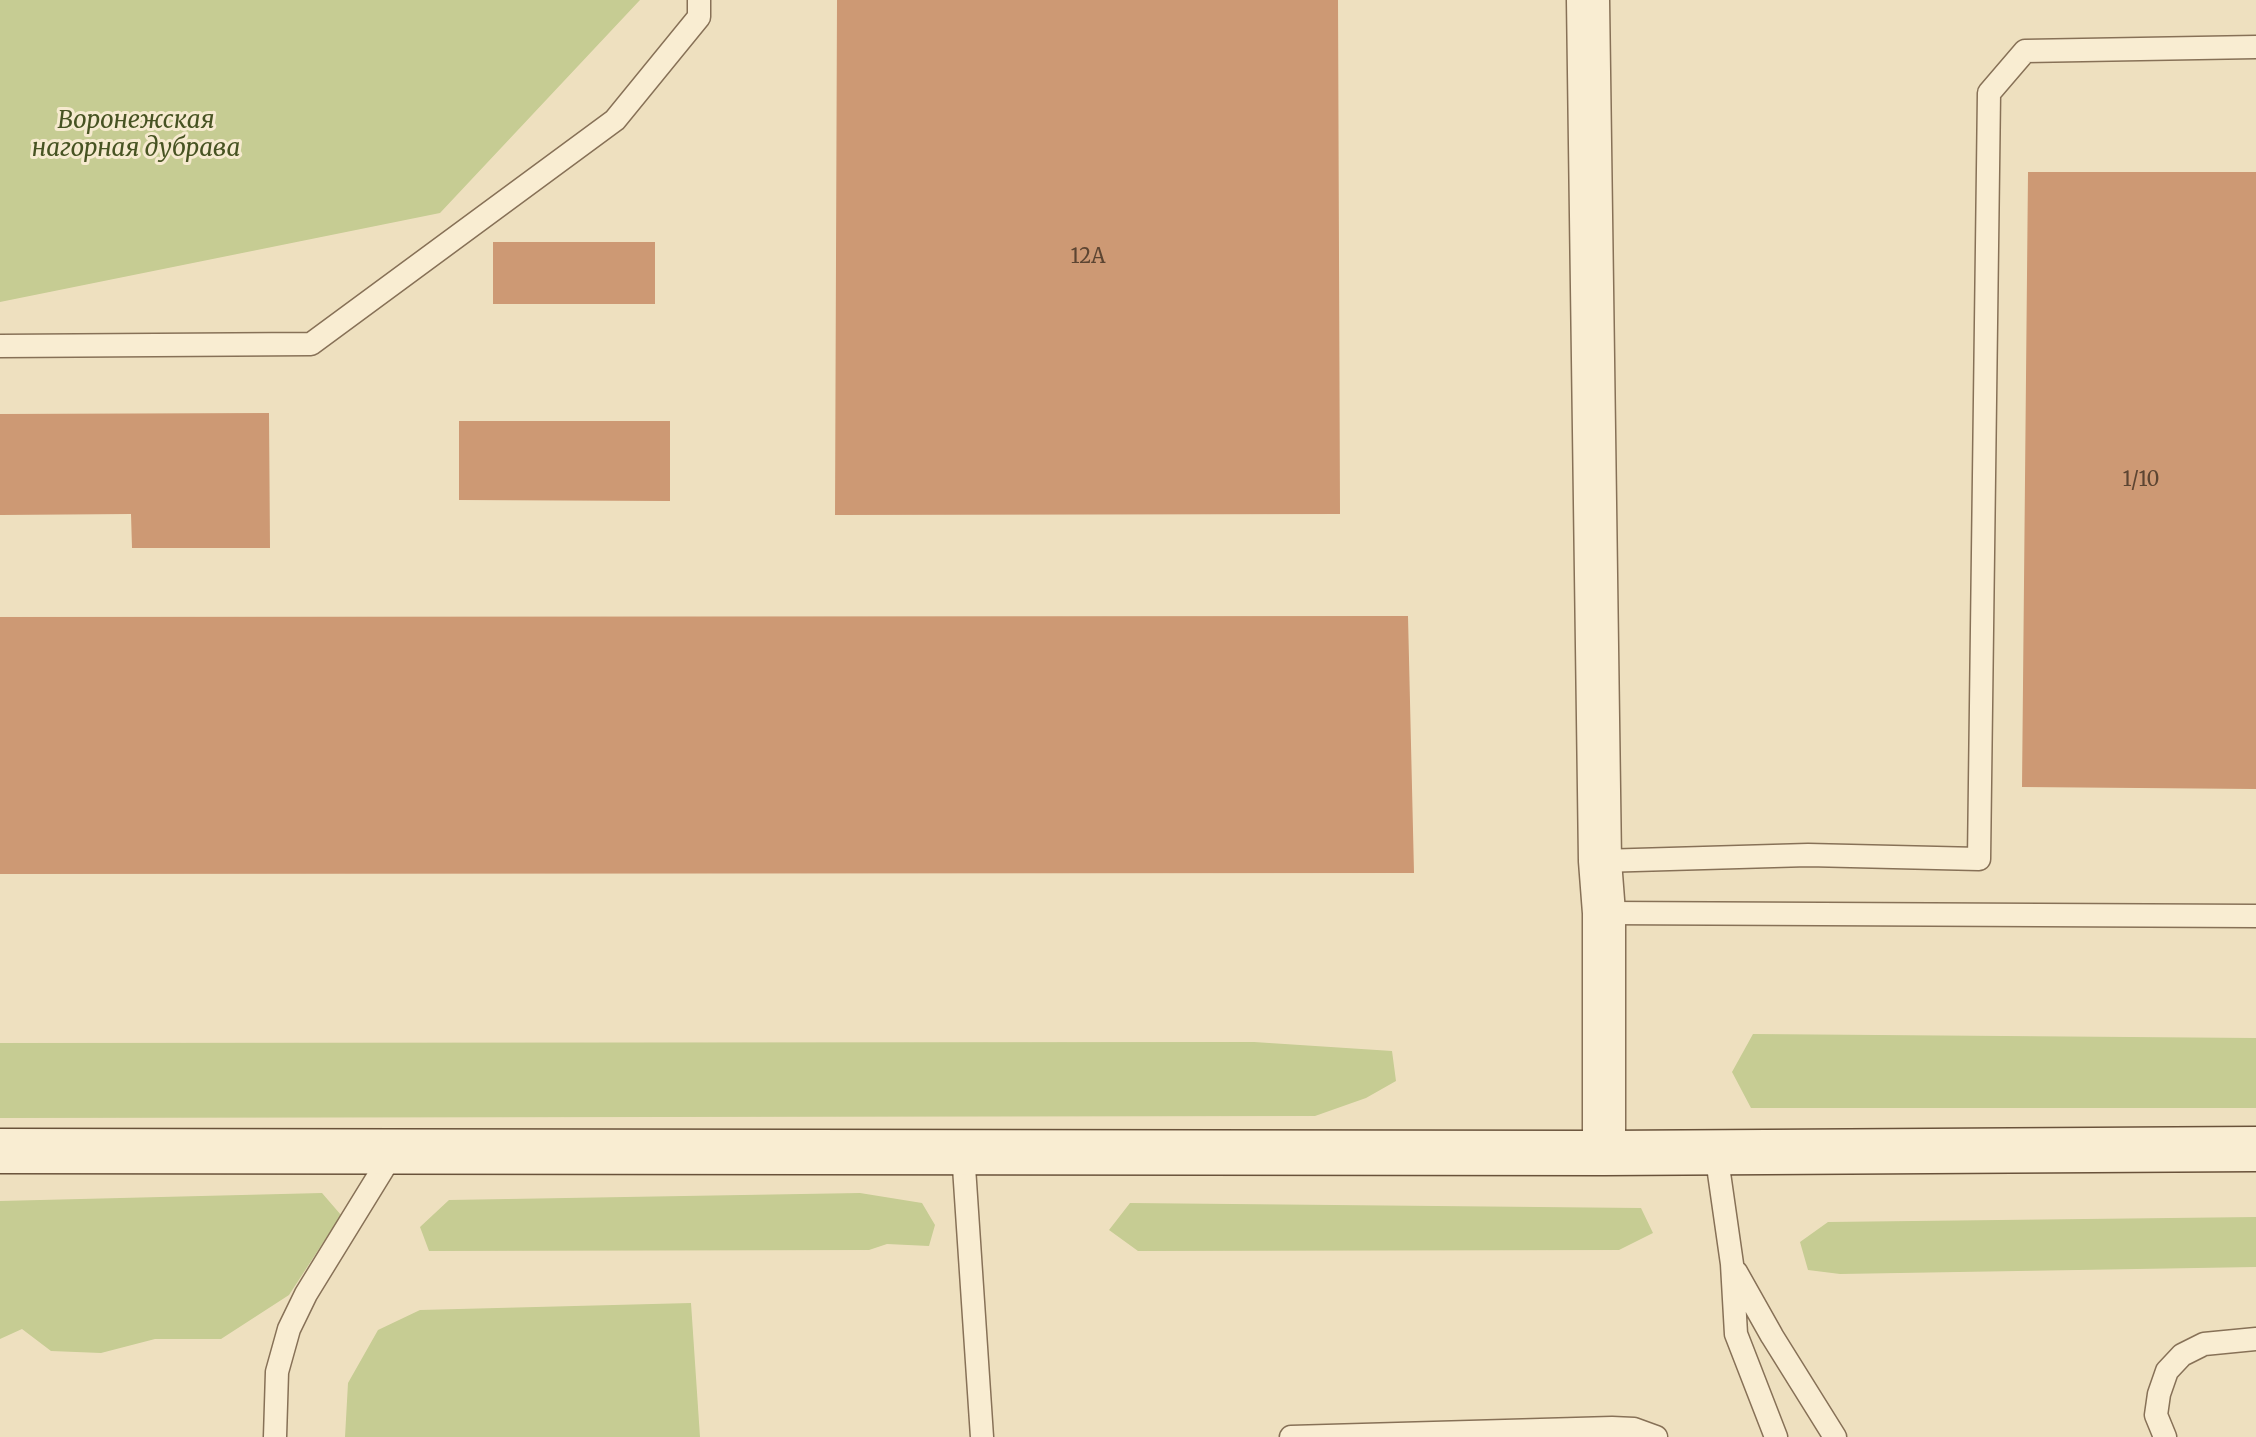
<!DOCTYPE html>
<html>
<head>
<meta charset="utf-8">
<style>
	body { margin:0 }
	canvas { display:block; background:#eee0bf }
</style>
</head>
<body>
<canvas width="2256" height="1437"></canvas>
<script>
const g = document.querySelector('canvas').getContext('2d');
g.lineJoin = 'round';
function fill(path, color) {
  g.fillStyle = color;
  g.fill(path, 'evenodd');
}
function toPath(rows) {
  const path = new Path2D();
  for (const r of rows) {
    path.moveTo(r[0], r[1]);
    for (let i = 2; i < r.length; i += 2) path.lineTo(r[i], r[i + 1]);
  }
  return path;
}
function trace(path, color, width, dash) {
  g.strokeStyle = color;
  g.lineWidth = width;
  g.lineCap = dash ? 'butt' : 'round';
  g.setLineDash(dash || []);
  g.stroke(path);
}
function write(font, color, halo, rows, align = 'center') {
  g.font = font + ' Merriweather,serif';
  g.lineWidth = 6;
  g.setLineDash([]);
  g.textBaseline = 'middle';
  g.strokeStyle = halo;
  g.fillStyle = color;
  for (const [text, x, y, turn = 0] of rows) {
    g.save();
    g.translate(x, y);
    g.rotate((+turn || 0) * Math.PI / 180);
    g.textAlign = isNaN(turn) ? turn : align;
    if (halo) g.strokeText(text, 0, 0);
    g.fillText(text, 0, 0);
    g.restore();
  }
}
const green = toPath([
	[0,0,640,0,440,213,0,302],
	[1753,1034,2256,1038,2256,1108,1751,1108,1732,1072],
	[1254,1042,1392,1051,1396,1081,1366,1098,1315,1116,0,1118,0,1043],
	[322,1193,341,1215,289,1295,221,1339,155,1339,101,1353,51,1351,22,1329,0,1339,0,1201],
	[860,1193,922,1203,935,1225,929,1246,887,1244,869,1250,429,1251,420,1227,449,1200],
	[1130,1203,1641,1208,1653,1233,1619,1250,1138,1251,1109,1230],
	[2256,1217,2256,1267,1840,1274,1808,1270,1800,1242,1828,1222],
	[691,1303,700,1437,345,1437,348,1383,378,1330,420,1310]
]);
const building = toPath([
	[837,0,1338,0,1340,514,835,515],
	[2028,172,2256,172,2256,789,2022,787],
	[493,242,655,242,655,304,493,304],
	[269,413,270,548,132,548,131,514,0,515,0,414],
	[459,421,670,421,670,501,459,500],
	[1408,616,1414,873,0,874,0,617]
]);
const service = toPath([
	[0,346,311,344,615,120,699,17,699,0],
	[1600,861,1808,855,1979,859,1989,93,2025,51,2256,47],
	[1604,913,2256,916],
	[963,1152,982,1437],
	[1716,1152,1732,1264,1736,1334,1776,1437],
	[1736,1272,1772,1336,1835,1437],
	[275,1437,277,1372,289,1329,306,1294,394,1151],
	[1291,1437,1612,1428,1634,1429,1656,1437],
	[2165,1437,2156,1415,2159,1394,2167,1371,2182,1355,2204,1344,2256,1339]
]);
const minor = toPath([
	[1588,0,1600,861,1604,913,1604,1153]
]);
const secondary = toPath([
	[0,1151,1604,1153,2256,1149]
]);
const numberNames = [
	["12А",1088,257],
	["1/10",2141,480]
];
const parkNames = [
	["Воронежская",136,121],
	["нагорная дубрава",136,149]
];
fill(green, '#c6cc93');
fill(building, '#cd9974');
trace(service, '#877157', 25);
trace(minor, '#877157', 45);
trace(secondary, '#69523a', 47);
trace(service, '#f9edd2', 22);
trace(minor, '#f9edd2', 42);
trace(secondary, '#f9edd2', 44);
write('20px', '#5c4532', null, numberNames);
write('italic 24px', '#475322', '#f6eacf', parkNames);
</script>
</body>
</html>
